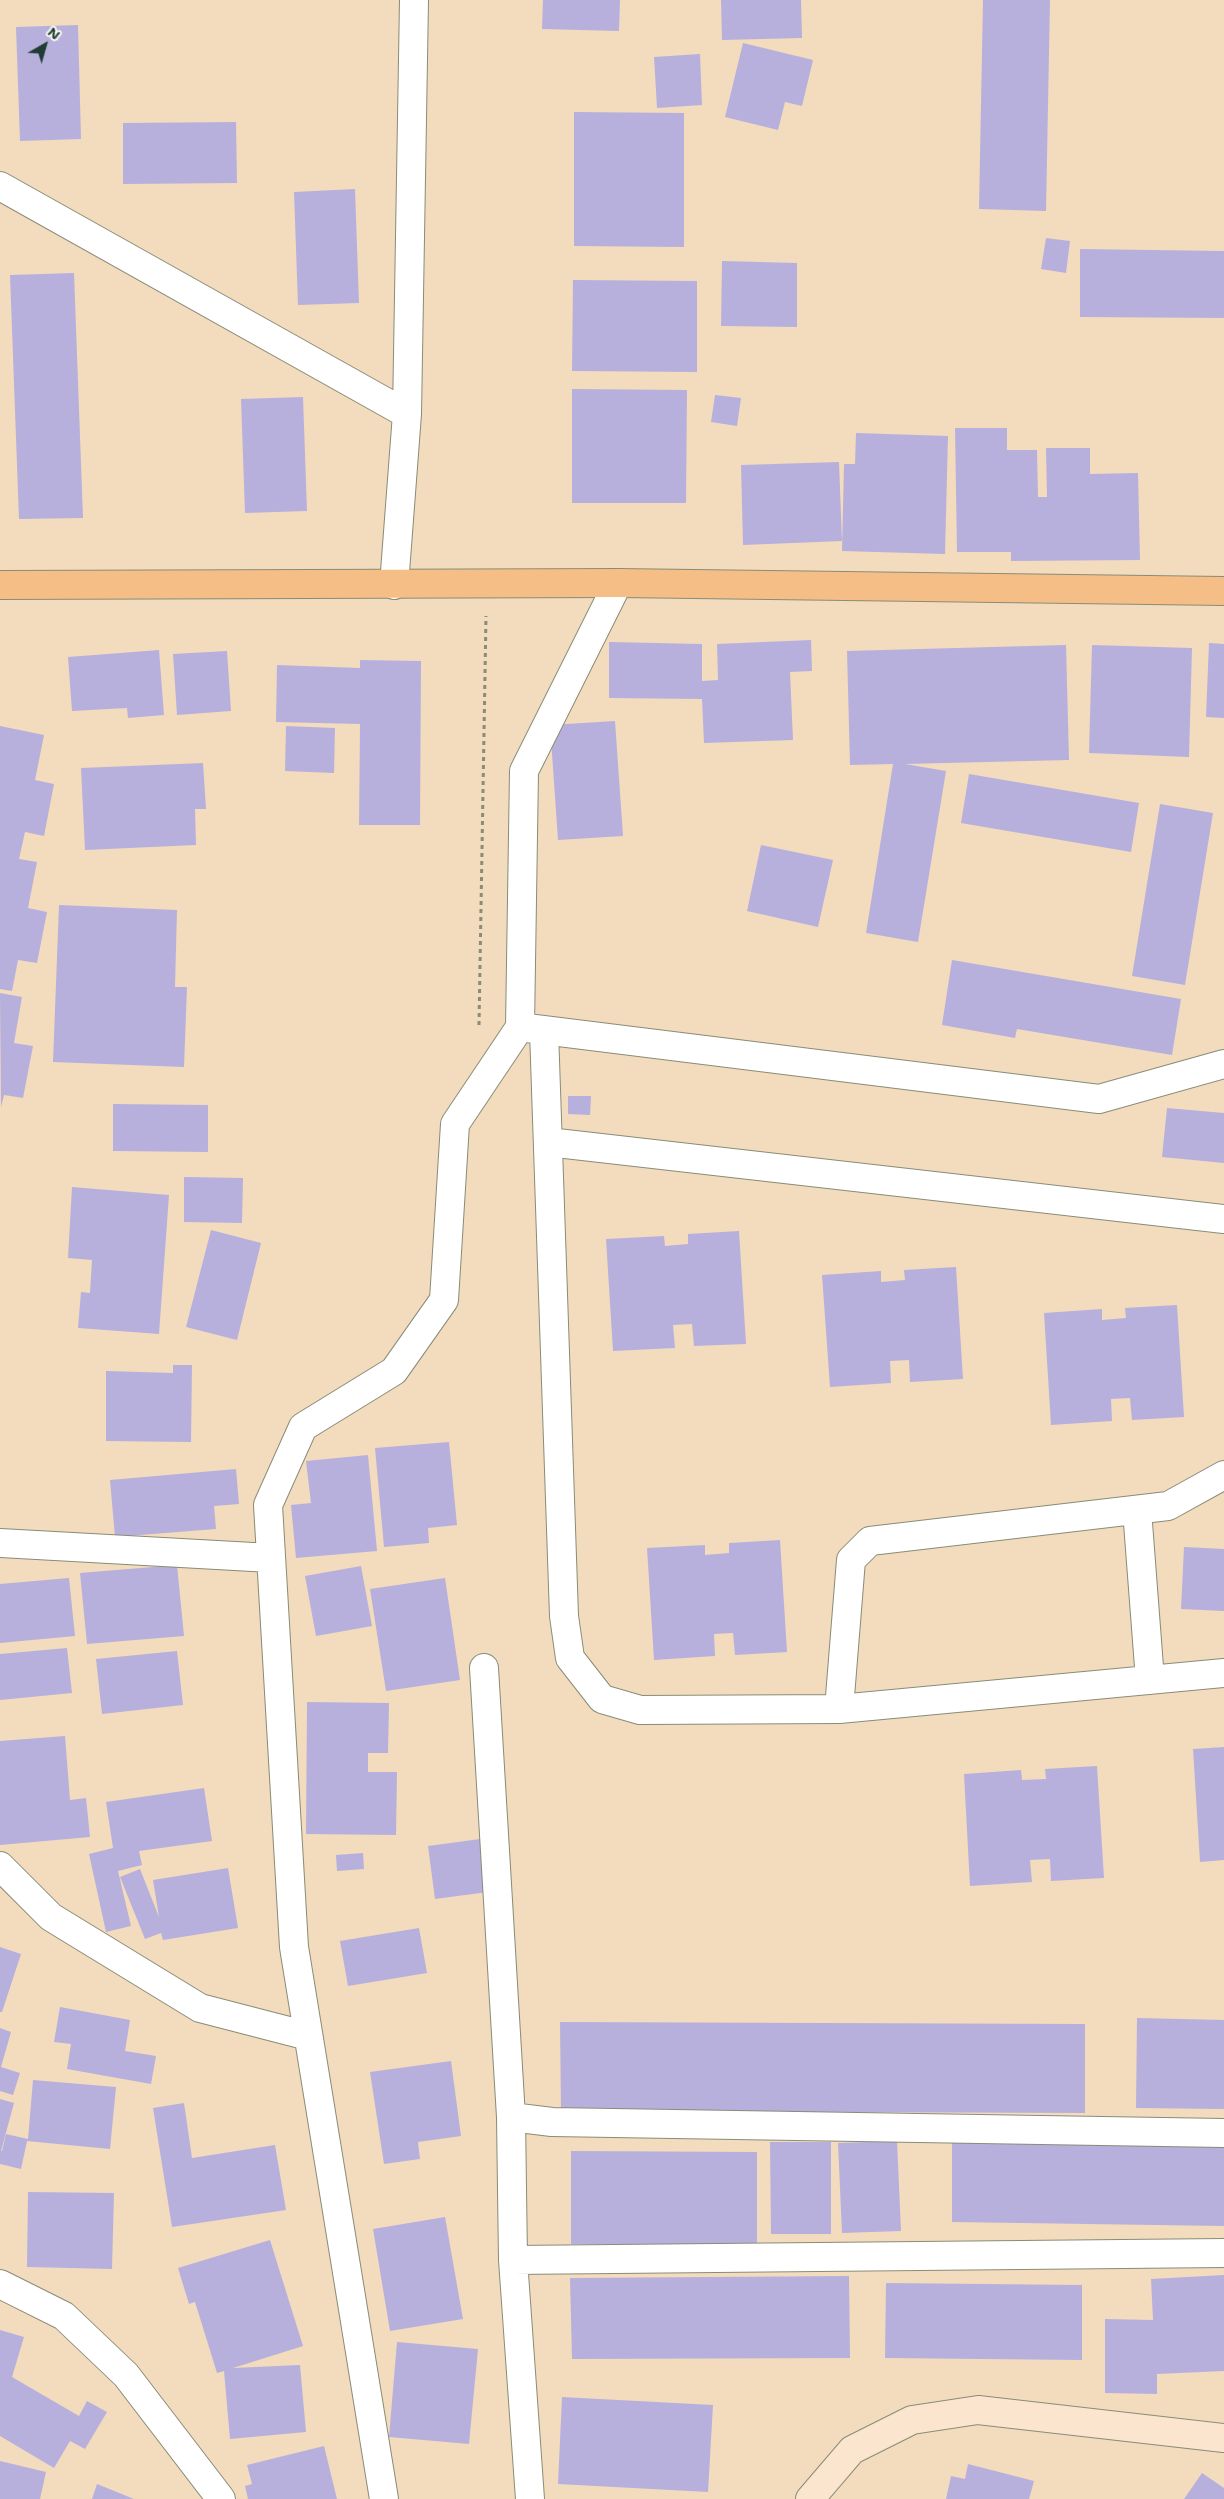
<!DOCTYPE html>
<html>
<head>
<meta charset="utf-8">
<style>
	body { margin:0 }
	#map { position:relative; width:1224px; height:2499px; overflow:hidden; background:#f3dbbd; font-family:"Shantell Sans",sans-serif }
	canvas { display:block }
	.north { position:absolute; left:20px; top:20px; width:50px; height:50px; -webkit-text-stroke:4px #f6f6f2; paint-order:stroke; rotate:38deg; font-size:14px; font-weight:700; line-height:20px; text-align:center; color:#1f3d34 }
	.north::after { content:''; display:block; margin:auto; width:18px; height:22px; background:#1f3d34; clip-path:polygon(50% 0,100% 100%,50% 72%,0 100%) }
</style>
</head>
<body>
<div id="map">
<canvas width="1224" height="2499"></canvas>
<div class="north">N</div>
</div>
<script>
const g = document.querySelector('canvas').getContext('2d');
g.lineJoin = 'round';
function fill(path, color) {
  g.fillStyle = color;
  g.fill(path, 'evenodd');
}
function toPath(rows) {
  const path = new Path2D();
  for (const r of rows) {
    path.moveTo(r[0], r[1]);
    for (let i = 2; i < r.length; i += 2) path.lineTo(r[i], r[i + 1]);
  }
  return path;
}
function trace(path, color, width, dash) {
  g.strokeStyle = color;
  g.lineWidth = width;
  g.lineCap = dash ? 'butt' : 'round';
  g.setLineDash(dash || []);
  g.stroke(path);
}
const building = toPath([
	[543,0,620,0,619,31,542,29],
	[721,0,801,0,802,38,722,40],
	[983,0,1050,0,1046,211,979,209],
	[78,25,81,139,20,141,16,27],
	[743,43,813,60,802,106,785,102,778,130,725,117],
	[700,54,702,105,657,108,654,57],
	[574,112,684,113,684,247,574,246],
	[236,122,237,183,123,184,123,123],
	[355,189,359,303,298,305,294,192],
	[1046,238,1070,241,1066,273,1041,269],
	[1080,249,1224,251,1224,318,1080,317],
	[722,261,797,263,797,327,721,326],
	[74,273,83,518,19,519,10,275],
	[573,280,697,281,697,372,572,371],
	[572,389,687,390,686,503,572,503],
	[715,395,741,398,737,426,711,422],
	[303,397,307,511,245,513,241,399],
	[955,428,1007,428,1007,450,1037,450,1038,497,1047,497,1046,448,1090,448,1090,474,1138,473,1140,560,1011,561,1011,552,957,552],
	[856,433,948,436,945,554,842,551,844,464,855,464],
	[839,462,842,541,743,545,741,465],
	[811,640,812,671,790,672,793,740,704,743,702,699,609,698,609,642,702,644,702,681,718,680,717,644],
	[1209,643,1224,644,1224,718,1206,717],
	[1066,645,1069,760,905,764,946,771,918,942,866,933,893,764,850,765,847,651],
	[1092,645,1192,648,1189,757,1089,753],
	[159,650,164,715,128,718,127,708,72,711,68,657],
	[227,651,231,711,177,715,173,654],
	[360,660,421,661,420,825,359,825,360,724,276,722,277,665,360,668],
	[615,721,623,836,558,840,550,725],
	[0,726,44,735,35,780,54,784,44,836,25,832,19,859,37,862,28,908,47,912,37,963,18,960,12,991,0,989],
	[286,726,335,728,334,773,285,771],
	[203,763,206,809,195,809,196,845,85,850,81,768],
	[969,774,1139,803,1131,852,961,823],
	[1160,804,1213,813,1185,985,1132,976],
	[761,845,833,860,818,927,747,911],
	[59,905,177,910,175,987,187,987,184,1067,53,1062],
	[952,960,1181,999,1172,1055,1017,1029,1015,1038,942,1025],
	[0,993,22,997,14,1043,33,1046,23,1098,4,1095,1,1107],
	[568,1096,591,1096,590,1115,568,1114],
	[113,1104,208,1105,208,1152,113,1151],
	[1167,1108,1224,1113,1224,1163,1162,1157],
	[184,1177,243,1178,242,1223,184,1222],
	[72,1187,169,1195,159,1334,78,1328,81,1292,90,1293,92,1260,68,1258],
	[211,1230,261,1243,237,1340,186,1327],
	[739,1231,746,1344,694,1346,692,1324,673,1325,675,1348,613,1351,606,1239,664,1236,665,1246,688,1244,688,1234],
	[956,1267,963,1379,910,1382,909,1360,890,1361,891,1383,830,1387,822,1275,881,1271,881,1282,905,1280,904,1270],
	[1177,1305,1184,1417,1132,1420,1130,1398,1111,1399,1112,1421,1051,1425,1044,1313,1102,1309,1102,1320,1126,1318,1125,1308],
	[173,1365,192,1365,191,1442,106,1441,106,1371,173,1373],
	[449,1442,457,1525,428,1528,429,1543,384,1547,375,1448],
	[368,1455,377,1551,296,1558,291,1505,311,1503,306,1461],
	[236,1469,239,1504,214,1506,216,1529,115,1537,110,1480],
	[780,1540,787,1652,735,1655,733,1633,714,1634,715,1656,654,1660,647,1548,705,1545,705,1555,729,1553,729,1543],
	[1184,1547,1224,1549,1224,1611,1181,1609],
	[177,1565,184,1636,87,1644,80,1573],
	[361,1566,372,1626,316,1636,305,1576],
	[69,1578,75,1636,0,1643,0,1584],
	[445,1578,460,1680,386,1691,370,1589],
	[67,1648,72,1693,0,1700,0,1654],
	[177,1651,183,1705,102,1714,96,1659],
	[307,1702,389,1703,388,1753,368,1753,368,1772,397,1772,396,1835,306,1834],
	[65,1736,70,1800,86,1798,90,1837,0,1845,0,1741],
	[1224,1747,1224,1860,1200,1862,1193,1749],
	[1097,1766,1104,1878,1051,1881,1050,1859,1030,1860,1032,1882,970,1886,964,1774,1021,1770,1022,1780,1046,1779,1045,1769],
	[204,1788,212,1841,139,1851,142,1865,118,1871,131,1926,106,1932,89,1854,113,1848,106,1802],
	[480,1839,488,1892,435,1899,428,1846],
	[363,1853,364,1869,337,1871,336,1855],
	[228,1868,238,1928,163,1940,161,1933,145,1939,120,1877,140,1869,159,1917,153,1880],
	[419,1928,427,1973,348,1986,340,1941],
	[0,1947,21,1954,2,2012,0,2012],
	[60,2007,130,2020,125,2051,156,2056,151,2084,67,2069,71,2044,54,2042],
	[1137,2018,1224,2020,1224,2109,1136,2108],
	[560,2022,1085,2024,1085,2113,561,2111],
	[0,2028,11,2032,1,2067,20,2073,13,2095,0,2091],
	[451,2061,461,2136,418,2142,420,2159,384,2164,370,2072],
	[33,2080,116,2087,110,2149,27,2141,21,2169,0,2164,0,2099,14,2103,1,2151,2,2151,6,2134,28,2139],
	[184,2103,192,2158,275,2145,286,2210,172,2227,153,2108],
	[897,2141,901,2231,842,2233,838,2143],
	[952,2141,1224,2145,1224,2226,952,2222],
	[770,2142,831,2142,831,2234,771,2234],
	[571,2151,757,2152,757,2246,571,2244],
	[28,2192,114,2193,112,2269,27,2267],
	[445,2217,463,2319,390,2331,373,2229],
	[270,2240,303,2346,233,2368,300,2365,306,2432,230,2439,224,2371,217,2373,195,2302,189,2304,178,2268],
	[1224,2275,1224,2371,1157,2374,1157,2394,1105,2393,1105,2319,1153,2320,1151,2279],
	[849,2276,850,2358,572,2359,570,2278],
	[886,2283,1082,2285,1082,2360,885,2358],
	[0,2330,24,2337,12,2377,79,2416,87,2401,107,2412,85,2449,70,2441,54,2468,0,2436],
	[397,2342,478,2349,469,2444,389,2437],
	[562,2397,713,2405,708,2492,558,2484],
	[324,2446,337,2499,248,2499,245,2486,252,2484,247,2465],
	[0,2461,46,2472,40,2499,0,2499],
	[968,2464,1034,2481,1029,2499,946,2499,951,2476,965,2479],
	[1202,2473,1224,2488,1224,2499,1184,2499],
	[97,2484,134,2499,92,2499]
]);
const path = toPath([
	[479,1025,486,616]
]);
const street = toPath([
	[0,186,407,414],
	[394,585,407,414,414,0],
	[527,1028,1099,1099,1224,1064],
	[544,1031,564,1616,570,1658,602,1699,640,1710,839,1709,1224,1673],
	[548,1142,1224,1219],
	[1137,1510,1150,1680],
	[0,1543,271,1558],
	[484,1668,511,2117,513,2260,530,2499],
	[839,1709,851,1560,870,1541,1168,1506,1224,1475],
	[0,1866,51,1917,200,2008,308,2036],
	[511,2117,552,2122,1224,2133],
	[513,2260,1224,2253],
	[0,2284,64,2316,126,2375,221,2499],
	[384,2499,294,1947,268,1505,303,1427,394,1371,444,1300,455,1124,520,1027,524,771,618,583]
]);
const secondary = toPath([
	[810,2499,852,2450,912,2420,978,2410,1224,2438]
]);
const primary = toPath([
	[0,585,618,583,1224,591]
]);
fill(building, '#b7b0dd');
trace(street, '#898c78', 30);
trace(secondary, '#898c78', 30);
trace(primary, '#898c78', 30);
trace(path, '#898c78', 3, [4, 4]);
trace(street, '#fff', 28);
trace(secondary, '#fbe5cf', 28);
trace(primary, '#f6be87', 28);
</script>
</body>
</html>
